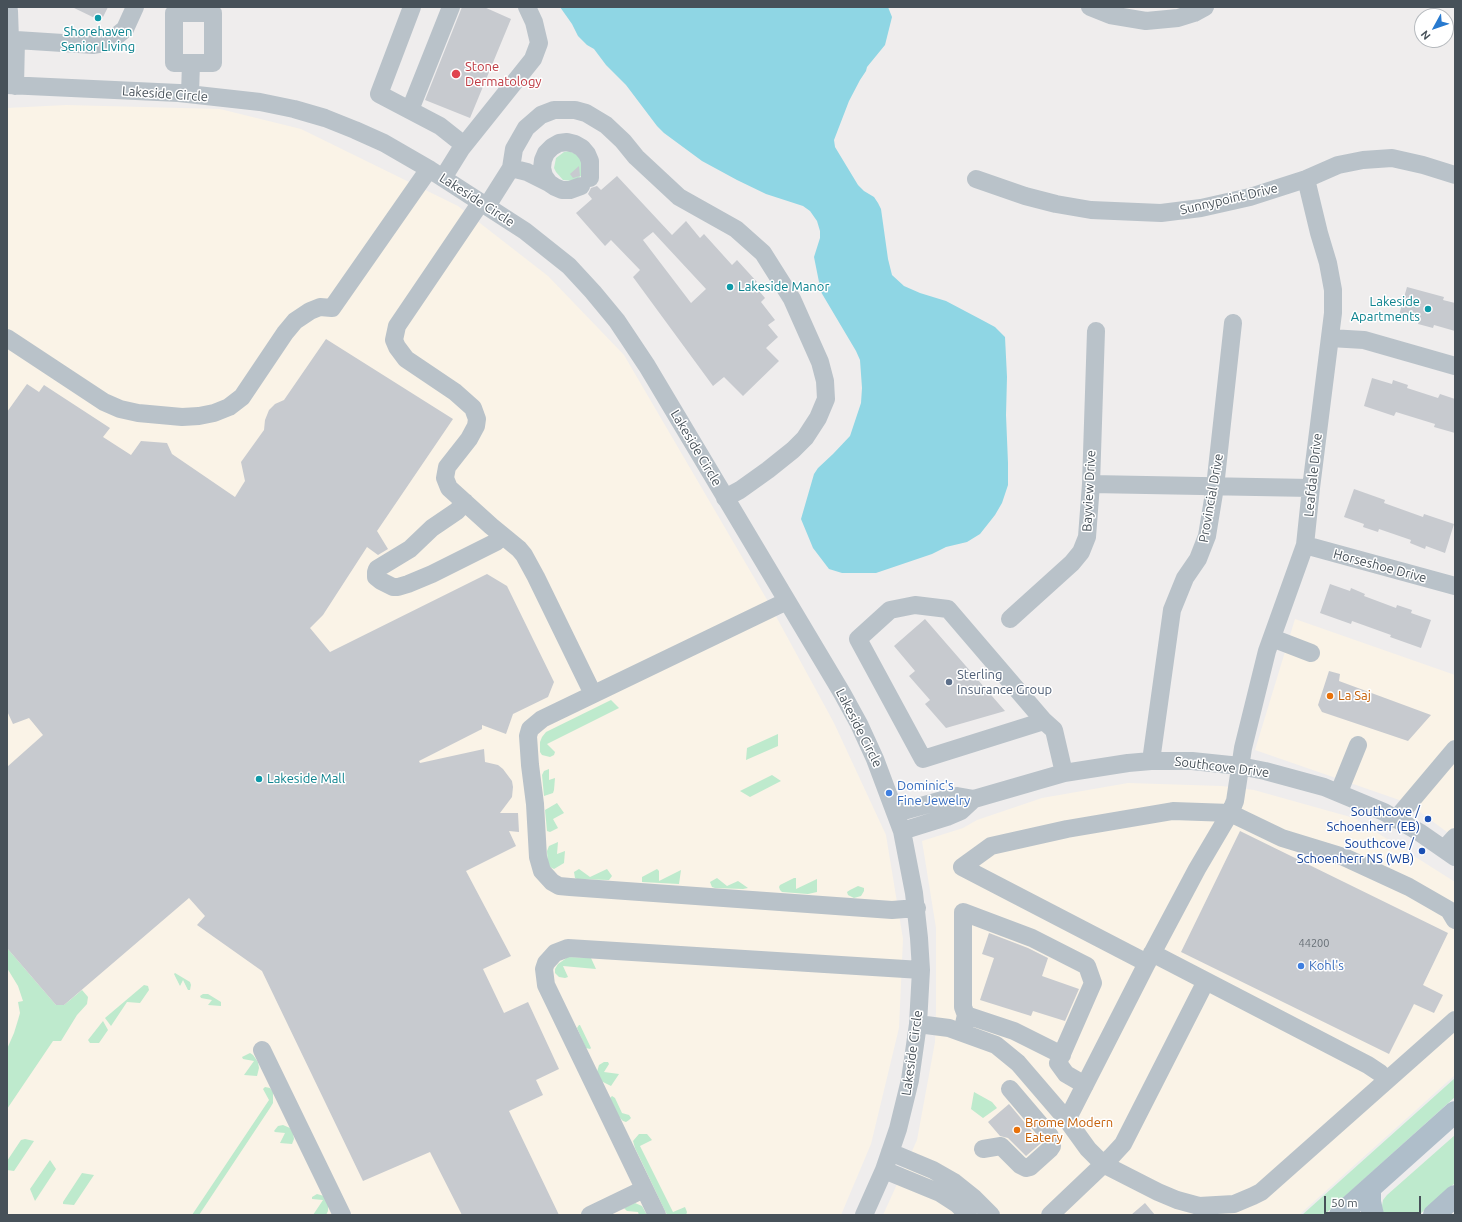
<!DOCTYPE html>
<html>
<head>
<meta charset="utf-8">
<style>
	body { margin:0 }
	#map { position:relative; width:1462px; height:1222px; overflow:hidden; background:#efeded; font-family:Ubuntu,sans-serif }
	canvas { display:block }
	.frame { position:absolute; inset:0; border:8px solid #475159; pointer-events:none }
	.north { position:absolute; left:1414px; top:8px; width:40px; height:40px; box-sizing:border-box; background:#fff; border:1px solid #b5b9bd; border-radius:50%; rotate:230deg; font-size:11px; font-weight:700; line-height:16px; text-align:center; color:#475159 }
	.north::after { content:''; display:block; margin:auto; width:14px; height:18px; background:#287acf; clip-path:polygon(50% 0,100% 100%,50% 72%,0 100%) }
	.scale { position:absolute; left:1324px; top:1196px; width:97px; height:18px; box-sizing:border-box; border:2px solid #475159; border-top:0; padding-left:5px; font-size:12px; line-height:14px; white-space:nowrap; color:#475159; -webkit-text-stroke:3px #fff; paint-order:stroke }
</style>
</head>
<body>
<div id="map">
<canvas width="1462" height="1222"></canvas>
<div class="frame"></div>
<div class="north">N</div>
<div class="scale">50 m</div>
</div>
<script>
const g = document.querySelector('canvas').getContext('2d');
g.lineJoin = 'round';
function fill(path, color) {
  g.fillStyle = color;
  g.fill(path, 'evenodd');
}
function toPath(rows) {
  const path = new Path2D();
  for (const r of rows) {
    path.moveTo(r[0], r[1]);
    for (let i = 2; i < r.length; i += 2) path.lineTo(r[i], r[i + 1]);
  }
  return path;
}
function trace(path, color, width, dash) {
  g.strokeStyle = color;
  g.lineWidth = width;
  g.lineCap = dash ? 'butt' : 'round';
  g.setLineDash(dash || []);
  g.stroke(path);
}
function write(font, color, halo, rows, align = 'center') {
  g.font = font + ' Ubuntu,sans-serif';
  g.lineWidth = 3;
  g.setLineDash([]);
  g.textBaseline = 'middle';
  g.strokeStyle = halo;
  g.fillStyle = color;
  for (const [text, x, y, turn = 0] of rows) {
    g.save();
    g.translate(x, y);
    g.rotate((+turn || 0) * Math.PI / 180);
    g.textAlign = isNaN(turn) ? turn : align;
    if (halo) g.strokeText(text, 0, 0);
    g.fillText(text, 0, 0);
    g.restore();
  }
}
const commercial = toPath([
	[66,105,220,109,301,129,458,206,548,276,624,355,766,598,834,723,886,835,903,939,899,1028,871,1144,841,1215,7,1215,7,108],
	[1295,619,1455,675,1455,838,1408,803,1255,750],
	[1128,783,1222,786,1254,790,1354,818,1455,882,1455,1075,1299,1215,883,1215,917,1140,935,1042,936,1010,936,928,922,841,963,828,977,820,1042,798]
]);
const green = toPath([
	[569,151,582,157,581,176,573,181,563,180,556,172,554,168,556,158,564,152],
	[611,700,619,708,547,744,555,752,554,755,550,757,542,755,540,752,540,742,542,737,546,732],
	[778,734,778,746,746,760,747,748],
	[549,769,549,780,555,778,554,790,553,793,544,796,542,775,544,771],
	[772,775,781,781,750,797,740,791],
	[557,803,564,813,553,819,558,828,550,832,547,831,545,810],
	[558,842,557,854,565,851,564,863,554,869,548,866,547,851,549,846],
	[579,869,590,877,607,869,612,876,609,880,577,879,575,878,574,872],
	[657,869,659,871,659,881,681,870,679,884,642,882,642,877],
	[717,878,727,886,738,881,748,888,743,889,715,888,712,887,710,882],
	[794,878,796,878,796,889,817,879,817,892,808,894,782,892,780,890,779,887,780,885],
	[858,886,864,888,864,891,861,896,854,898,848,895,847,892,850,890],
	[7,948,56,1005,64,1005,82,990,88,997,87,1004,77,1015,61,1041,53,1041,7,1109,7,1049,14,1033,18,1020,20,1013,18,1002,23,1001,18,986,7,968],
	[568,957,591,958,596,969,563,966,568,977,565,978,559,977,555,973,555,969,558,964],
	[175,973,190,982,191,985,190,990,188,990,183,980,180,986,174,974],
	[144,985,148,986,149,990,140,1003,127,1002,111,1026,105,1018],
	[203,994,208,994,221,1002,221,1006,208,1005,212,1000,201,998,200,996],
	[103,1021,108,1030,99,1043,90,1043,88,1040],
	[579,1025,580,1025,591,1048,590,1049,586,1048,577,1028],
	[250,1053,253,1055,258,1062,259,1068,257,1076,244,1075,254,1061,243,1059,242,1057],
	[604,1062,608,1062,609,1064,604,1072,619,1074,611,1086,601,1081,597,1072,599,1065],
	[1455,1078,1455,1097,1324,1215,1302,1215],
	[265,1087,270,1088,273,1092,273,1103,270,1108,199,1215,192,1215,269,1100,263,1089],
	[974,1092,992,1102,997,1108,983,1118,971,1109],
	[612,1096,615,1098,622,1113,629,1115,631,1118,629,1120,626,1122,623,1121,619,1117,610,1098],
	[283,1125,290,1128,293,1133,294,1139,292,1144,280,1143,285,1133,275,1132,274,1131,278,1126],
	[639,1134,647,1134,652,1140,640,1146,673,1212,685,1207,687,1212,686,1215,667,1215,635,1148,633,1141],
	[1455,1135,1455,1183,1419,1215,1383,1215,1382,1206,1383,1200,1387,1195],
	[25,1139,34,1141,14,1171,7,1170,7,1161,21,1140],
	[50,1160,56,1169,35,1201,30,1189],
	[82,1173,94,1175,74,1205,63,1204,63,1202],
	[317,1194,324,1196,328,1204,328,1211,326,1215,313,1215,323,1200,312,1199,312,1197],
	[635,1203,642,1206,647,1215,639,1215,638,1212,627,1211,624,1208]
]);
const water = toPath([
	[560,7,888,7,892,17,885,45,867,67,866,71,860,80,849,101,834,140,835,147,858,185,864,191,874,197,878,203,881,209,888,259,892,275,904,286,920,293,946,301,982,320,995,327,1005,337,1007,377,1006,415,1008,463,1008,485,1002,503,995,515,980,534,967,542,946,547,932,554,876,573,842,573,829,569,813,548,801,519,814,474,818,468,833,454,850,436,861,403,862,388,860,360,856,351,821,292,814,257,820,238,820,231,817,221,810,211,803,206,766,194,737,180,702,161,664,133,657,126,626,85,606,65,594,49,587,45,578,36,572,24]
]);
const building = toPath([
	[72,7,108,7,101,21],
	[462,7,484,7,511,19,470,118,425,100],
	[579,166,580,176,573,178,570,174],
	[617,176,672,235,686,221,700,238,704,234,732,265,737,260,757,282,754,285,765,298,761,302,775,320,768,325,778,337,766,348,779,361,743,396,724,377,713,386,633,277,640,270,611,240,605,246,576,213,592,199,588,194,591,188,597,186,601,190],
	[653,232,706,289,691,303,643,240],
	[1407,287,1444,297,1443,300,1455,303,1455,331,1434,325,1433,328,1418,324,1419,321,1399,315],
	[326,339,453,419,377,531,388,549,378,555,367,547,323,615,310,628,330,652,487,574,507,586,554,682,548,697,513,714,506,734,482,725,482,729,419,761,420,763,484,749,485,762,498,765,503,769,512,781,513,787,512,797,500,813,518,813,519,832,509,831,516,846,466,871,511,956,483,969,504,1013,528,1002,559,1069,536,1080,543,1095,509,1111,559,1215,462,1215,430,1152,363,1181,262,971,197,925,205,916,189,898,64,1005,56,1005,7,948,7,767,43,735,29,718,13,724,7,711,7,412,27,384,39,392,44,385,110,428,103,437,131,455,141,441,167,443,172,454,235,497,245,481,241,462,264,430,265,420,269,410,275,404,284,400],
	[1372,378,1392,384,1393,380,1408,385,1407,388,1438,398,1440,394,1455,399,1455,433,1434,427,1435,424,1396,412,1394,416,1364,406],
	[1354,489,1385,500,1384,503,1423,517,1424,514,1454,524,1445,553,1426,546,1425,549,1410,543,1411,540,1379,529,1378,532,1363,527,1364,524,1344,517],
	[1330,584,1350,591,1351,588,1365,594,1364,596,1396,608,1397,605,1412,610,1411,613,1431,620,1421,648,1390,637,1391,635,1352,621,1351,624,1320,613],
	[925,619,1005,711,946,728,925,704,930,700,909,676,915,671,894,646],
	[1329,671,1340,674,1339,681,1431,715,1408,741,1322,712,1318,705],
	[1240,831,1448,933,1423,985,1443,995,1434,1013,1414,1004,1389,1054,1181,952],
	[989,933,1028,948,1048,958,1042,976,1079,989,1065,1021,1033,1011,1031,1016,980,1000,994,958,982,954],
	[1009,1104,1040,1141,1041,1143,1026,1156,1008,1138,1000,1136,988,1122],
	[1145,1203,1155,1215,1131,1215]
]);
const minor = toPath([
	[412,7,379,94,440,126,464,145],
	[1090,7,1110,15,1146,21,1178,18,1194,13,1205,7],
	[7,9,9,11,10,40],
	[7,85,179,93,260,102,294,109,325,118,355,130,384,143,429,169,525,231,569,266,593,292,617,321,647,366,842,693,859,724,875,759,902,831,914,893,919,938,921,970,918,1024,910,1080,898,1129,884,1170,864,1215],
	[15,86,16,40,94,45,105,43,114,38,125,29,135,7],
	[190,94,191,63,213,63,213,13,174,13,174,63,191,63],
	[410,110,451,7],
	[511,168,527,172,549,183],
	[443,178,461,149,533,59,539,43,534,22,527,7],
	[976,179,1025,196,1056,204,1091,210,1161,213,1201,208,1250,197,1306,179,1338,165,1363,160,1392,158,1423,165,1455,175],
	[1306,179,1319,233,1328,263,1333,290,1333,313,1311,488,1305,545,1267,651,1243,748,1235,801,1230,813,1282,838,1344,857,1409,887,1449,910,1455,920],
	[581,186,570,190,562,190,555,187,549,183,544,176,542,168,543,160,546,153,552,147,559,143,567,142,575,144,582,148,587,154,590,161,590,178],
	[481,202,397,326,394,340,397,347,406,359,455,392,473,408,477,419,476,426,469,439,447,467,445,478,449,488,491,526,519,549,524,555,536,577,593,694],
	[487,206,511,168,514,149,526,128,541,115,554,110,575,110,586,113,606,125,623,141,636,157,679,197,736,229,763,253,792,299,820,362,825,381,826,399,818,418,805,438,793,450,768,470,740,490,725,498],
	[7,338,104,402,120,409,138,413,182,417,199,416,214,413,229,407,242,397,285,333,295,321,310,311,320,307,332,308,429,169],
	[1330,338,1364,340,1455,366],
	[1091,484,1311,488],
	[465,502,457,511,432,528,410,549,377,569,376,572,376,577,381,581,393,587,398,587,408,584,432,574,496,542,503,536],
	[1305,545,1455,586],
	[787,601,542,719,530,729,528,736,530,765,535,804,538,857,542,871,552,882,559,886,570,887,892,910,917,908],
	[1010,619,1072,563,1081,552,1087,537,1091,484,1096,331],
	[1272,638,1311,653],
	[1044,721,948,609,915,605,890,610,858,639,923,759,1044,721,1054,730,1064,773],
	[1151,761,1172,610,1185,578,1198,559,1207,536,1215,487,1233,323],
	[1339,792,1358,745],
	[1173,811,1230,813,1197,869,1147,963,962,867,991,846,1067,829,1173,811],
	[896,813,957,796,974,799],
	[1396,819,1455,749],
	[902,831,947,817,961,811,974,799,1064,773,1128,763,1151,761,1192,761,1240,766,1265,771,1324,787,1384,812,1419,832,1455,857],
	[1444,849,1455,837],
	[1152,953,1368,1065,1380,1073,1387,1080],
	[966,1015,1014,1031,1062,1055],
	[918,1024,949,1028,996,1045,1018,1063,1067,1120,1088,1149,1103,1164,1158,1192,1177,1200,1199,1206,1234,1204,1253,1196,1261,1192,1455,1020],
	[964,1033,964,1024,966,1015,963,1007,963,912,1032,938,1087,966,1093,983,1058,1063,1066,1074,1085,1085],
	[262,1050,342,1215],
	[1067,1120,1147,963],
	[983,1149,1001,1146,1020,1165,1026,1168,1030,1167,1050,1149,1052,1146,1050,1136,1010,1089],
	[890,1152,933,1170,954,1182,974,1198,991,1215],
	[884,1170,940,1193,957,1204,968,1215],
	[590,1215,644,1189],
	[657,1215,546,985,544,969,546,963,555,953,568,948,921,970],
	[1050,1215,1111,1157,1123,1144,1206,981]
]);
const major = toPath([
	[1370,1188,1370,1202,1373,1215],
	[1340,1215,1455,1112],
	[1434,1215,1455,1196]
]);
const markers = [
	[98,18,4,"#0f9aa8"],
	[456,74,5,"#e0444e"],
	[730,287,4,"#0f9aa8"],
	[1428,309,4,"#0f9aa8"],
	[949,682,4,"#5c6f8a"],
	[1330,696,4,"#e8710a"],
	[259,779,4,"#0f9aa8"],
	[889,793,4,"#3f7fe0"],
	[1428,819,4,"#1a4fb4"],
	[1422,851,4,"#1a4fb4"],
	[1301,966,4,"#3f7fe0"],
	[1017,1130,4,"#e8710a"]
];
const numberNames = [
	["44200",1314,943]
];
const cultureNames = [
	["Shorehaven",98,32,"center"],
	["Senior Living",98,47,"center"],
	["Lakeside Manor",738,287],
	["Lakeside",1420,302,"right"],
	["Apartments",1420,317,"right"],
	["Lakeside Mall",267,779]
];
const healthNames = [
	["Stone",465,67],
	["Dermatology",465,82]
];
const streetNames = [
	["Lakeside Circle",165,94,4],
	["Sunnypoint Drive",1229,199,-13],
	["Lakeside Circle",477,200,33],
	["Lakeside Circle",696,448,59],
	["Leafdale Drive",1313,475,-84],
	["Bayview Drive",1089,491,-87],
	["Provincial Drive",1211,498,-80],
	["Horseshoe Drive",1380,566,15],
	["Lakeside Circle",859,728,63],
	["Southcove Drive",1222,767,7],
	["Lakeside Circle",912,1053,-82]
];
const serviceNames = [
	["Sterling",957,675],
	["Insurance Group",957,690]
];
const foodNames = [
	["La Saj",1338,696],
	["Brome Modern",1025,1123],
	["Eatery",1025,1138]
];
const shopNames = [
	["Dominic's",897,786],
	["Fine Jewelry",897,801],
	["Kohl's",1309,966]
];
const transitNames = [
	["Southcove /",1420,812],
	["Schoenherr (EB)",1420,827],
	["Southcove /",1414,844],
	["Schoenherr NS (WB)",1414,859]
];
fill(commercial, '#faf3e7');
fill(green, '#beeacd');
fill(water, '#8fd6e4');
fill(building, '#c7cacf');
trace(minor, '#b9c2c9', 18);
trace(major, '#afbeca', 22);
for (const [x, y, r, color] of markers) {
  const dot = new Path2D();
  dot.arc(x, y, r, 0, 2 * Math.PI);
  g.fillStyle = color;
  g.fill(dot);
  trace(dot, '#fff', 1.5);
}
write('11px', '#676f76', null, numberNames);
write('13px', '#0d838f', '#fff', cultureNames, 'left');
write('13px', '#be3a42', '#fff', healthNames, 'left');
write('13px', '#475159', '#fff', streetNames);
write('13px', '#4e5e75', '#fff', serviceNames, 'left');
write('13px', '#c56008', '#fff', foodNames, 'left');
write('13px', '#366cbe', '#fff', shopNames, 'left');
write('13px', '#164399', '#fff', transitNames, 'right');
</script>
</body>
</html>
